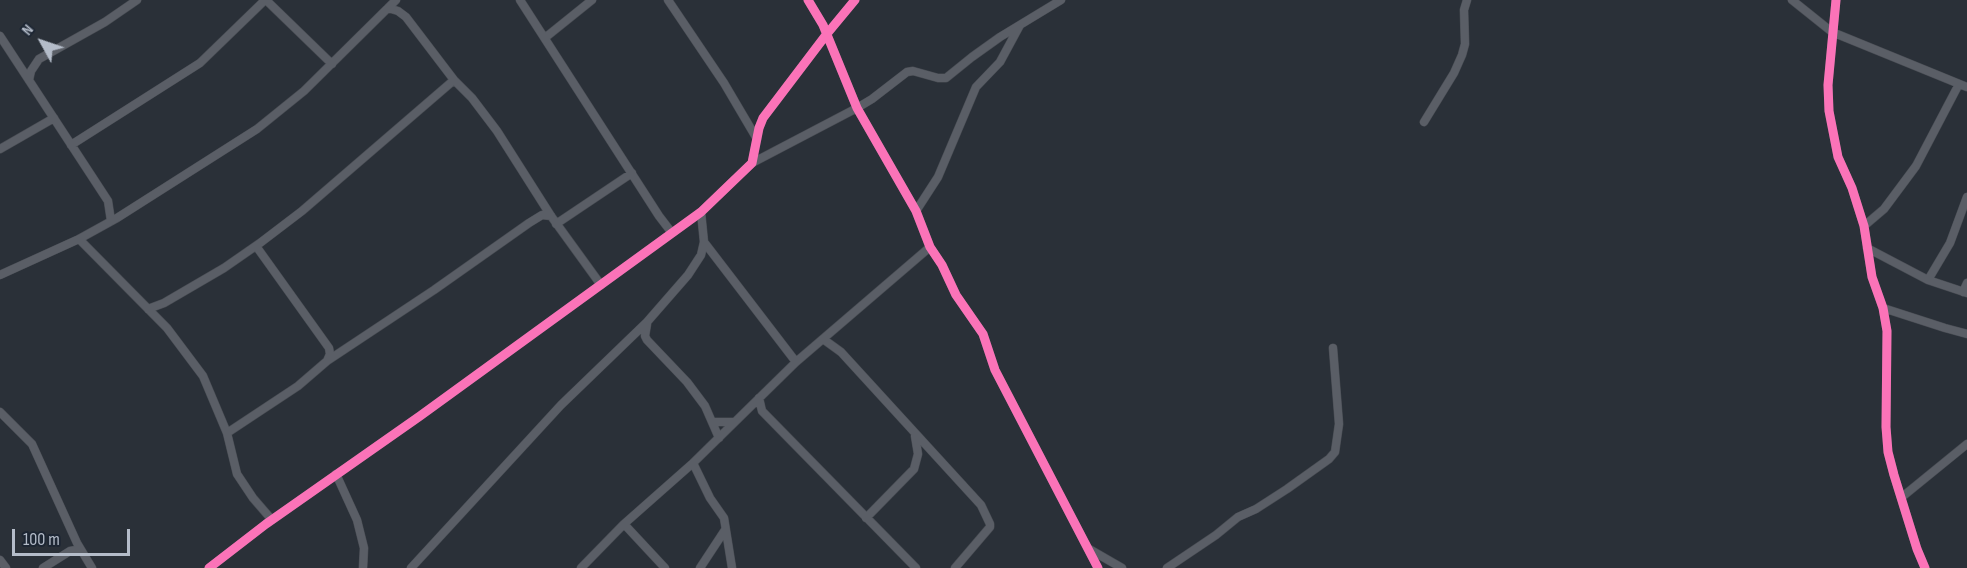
<!DOCTYPE html>
<html>
<head>
<meta charset="utf-8">
<style>
	body { margin:0 }
	#map { position:relative; width:1967px; height:568px; overflow:hidden; background:#2a3038; font-family:"Sofia Sans Condensed",sans-serif }
	canvas { display:block }
	.north { position:absolute; left:12px; top:12px; width:60px; height:60px; -webkit-text-stroke:4px #1d2633; paint-order:stroke; rotate:310deg; font-size:16px; font-weight:700; line-height:24px; text-align:center; color:#b4bcc9 }
	.north::after { content:''; display:block; margin:auto; width:21px; height:27px; background:#b4bcc9; clip-path:polygon(50% 0,100% 100%,50% 72%,0 100%) }
	.scale { position:absolute; left:12px; top:529px; width:118px; height:27px; box-sizing:border-box; border:3px solid #b4bcc9; border-top:0; padding-left:8px; font-size:18px; line-height:21px; white-space:nowrap; color:#b4bcc9; -webkit-text-stroke:4px #1d2633; paint-order:stroke }
</style>
</head>
<body>
<div id="map">
<canvas width="1967" height="568"></canvas>
<div class="north">N</div>
<div class="scale">100 m</div>
</div>
<script>
const g = document.querySelector('canvas').getContext('2d');
g.lineJoin = 'round';
function toPath(rows) {
  const path = new Path2D();
  for (const r of rows) {
    path.moveTo(r[0], r[1]);
    for (let i = 2; i < r.length; i += 2) path.lineTo(r[i], r[i + 1]);
  }
  return path;
}
function trace(path, color, width, dash) {
  g.strokeStyle = color;
  g.lineWidth = width;
  g.lineCap = dash ? 'butt' : 'round';
  g.setLineDash(dash || []);
  g.stroke(path);
}
const street = toPath([
	[266,0,332,64],
	[520,0,659,216,672,233],
	[668,0,724,83,757,139],
	[808,0,823,25,857,108,916,211,930,247,942,265,956,295,983,334,995,370,1098,568],
	[1792,0,1832,32,1967,87],
	[1836,0,1828,85,1829,111,1838,157,1852,188,1864,226,1872,277,1883,308,1887,331,1886,427,1888,452,1894,475,1917,549,1925,568],
	[388,8,398,11,406,17,454,80,472,98,497,131,551,216,601,285],
	[0,36,108,201,111,221],
	[546,37,592,0],
	[29,80,31,71,39,59,105,22,137,0],
	[1424,122,1454,73,1462,55,1465,44,1464,10,1467,0],
	[71,145,200,63,265,0],
	[0,149,54,118],
	[752,163,857,108,872,99,907,72,913,71,938,78,946,78,972,57,1000,37,1061,0],
	[916,211,938,177,976,87,1000,62,1020,25],
	[556,224,632,173],
	[1864,226,1884,209,1916,166,1959,84],
	[79,239,167,328,203,376,227,433,237,474,253,498,272,520],
	[704,242,796,362],
	[1867,248,1928,280,1967,293],
	[0,275,79,239,117,218,257,129,304,91,396,0],
	[1928,280,1950,243,1967,197],
	[1963,292,1967,283],
	[1883,308,1945,328,1967,334],
	[148,309,164,303,224,268,260,243,302,211,454,80],
	[647,324,645,336,647,340,687,382,705,406,719,438],
	[823,339,841,352,981,505,990,524,990,527,955,568],
	[327,361,434,290,529,223,542,215,551,216],
	[759,398,762,411,916,568],
	[0,412,32,444,77,543,92,568],
	[713,422,734,422],
	[227,433,298,386,327,361,330,354,329,348,256,246],
	[693,463,710,498,724,518,732,568],
	[336,474,357,520,364,548,363,568],
	[1902,497,1967,444],
	[866,518,914,469,918,454,915,436],
	[624,524,665,568],
	[1089,549,1122,568],
	[0,560,6,568],
	[43,568,70,551,76,550,82,552],
	[209,568,266,524,420,416,701,212,752,163,759,128,763,118,826,35,855,0],
	[411,568,561,405,647,322,688,275,701,255,704,242,701,212],
	[581,568,624,524,693,463,796,362,930,247],
	[700,568,725,530],
	[1167,568,1216,535,1238,517,1256,509,1287,489,1329,459,1335,452,1339,424,1333,348]
]);
const cycleway = toPath([
	[808,0,823,25,857,108,916,211,930,247,942,265,956,295,983,334,995,370,1098,568],
	[1836,0,1828,85,1829,111,1838,157,1852,188,1864,226,1872,277,1883,308,1887,331,1886,427,1888,452,1894,475,1917,549,1925,568],
	[209,568,266,524,420,416,701,212,752,163,759,128,763,118,826,35,855,0]
]);
trace(street, '#484c53', 9);
trace(street, '#5a5e66', 8);
trace(cycleway, '#fb73b8', 9);
</script>
</body>
</html>
